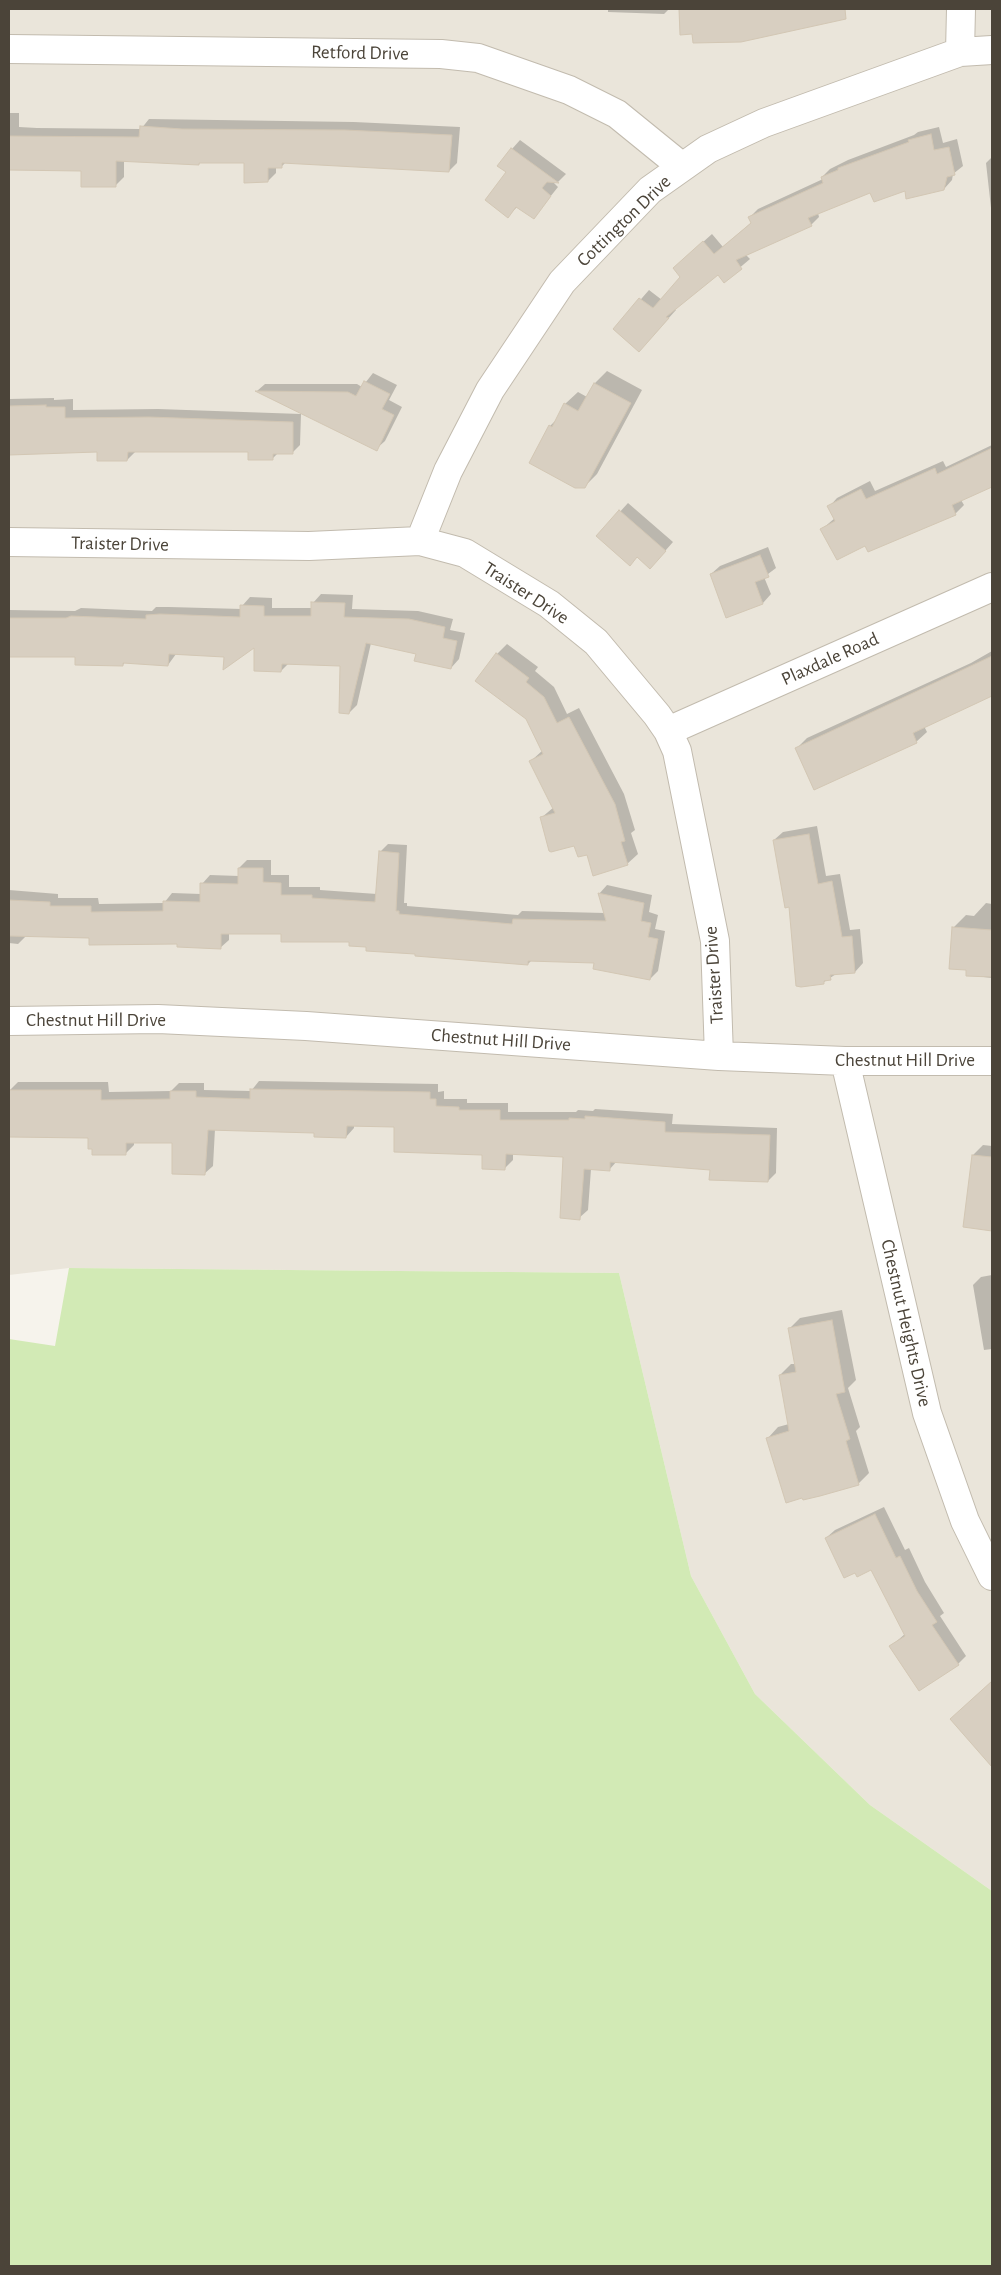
<!DOCTYPE html>
<html>
<head>
<meta charset="utf-8">
<style>
	body { margin:0 }
	#map { position:relative; width:1001px; height:2275px; overflow:hidden; background:#f6f3ec; font-family:"Alegreya Sans",sans-serif }
	canvas { display:block }
	.frame { position:absolute; inset:0; border:10px solid #4b4439; pointer-events:none }
</style>
</head>
<body>
<div id="map">
<canvas width="1001" height="2275"></canvas>
<div class="frame"></div>
</div>
<script>
const g = document.querySelector('canvas').getContext('2d');
g.lineJoin = 'round';
function fill(path, color) {
  g.fillStyle = color;
  g.fill(path, 'evenodd');
}
function toPath(rows) {
  const path = new Path2D();
  for (const r of rows) {
    path.moveTo(r[0], r[1]);
    for (let i = 2; i < r.length; i += 2) path.lineTo(r[i], r[i + 1]);
  }
  return path;
}
function trace(path, color, width, dash) {
  g.strokeStyle = color;
  g.lineWidth = width;
  g.lineCap = dash ? 'butt' : 'round';
  g.setLineDash(dash || []);
  g.stroke(path);
}
function write(font, color, halo, rows, align = 'center') {
  g.font = font + ' "Alegreya Sans",sans-serif';
  g.lineWidth = 4;
  g.setLineDash([]);
  g.textBaseline = 'middle';
  g.strokeStyle = halo;
  g.fillStyle = color;
  for (const [text, x, y, turn = 0] of rows) {
    g.save();
    g.translate(x, y);
    g.rotate((+turn || 0) * Math.PI / 180);
    g.textAlign = isNaN(turn) ? turn : align;
    if (halo) g.strokeText(text, 0, 0);
    g.fillText(text, 0, 0);
    g.restore();
  }
}
const residential = toPath([
	[9,9,992,9,992,1891,870,1805,755,1694,691,1576,619,1273,69,1268,9,1275]
]);
const green = toPath([
	[69,1268,619,1273,691,1576,755,1694,870,1805,992,1891,992,2266,9,2266,9,1339,55,1346]
]);
const shadow = toPath([
	[608,9,669,9,664,14,608,12],
	[681,9,824,9,826,15,681,33],
	[9,113,19,113,19,127,37,128,141,129,149,119,354,122,460,127,457,163,449,171,286,162,281,167,276,167,276,173,268,181,245,162,201,162,199,164,124,160,124,177,116,185,82,169,9,169],
	[939,127,943,143,957,139,963,166,953,174,952,180,944,189,871,192,818,213,819,217,811,225,746,255,750,259,724,281,718,274,674,308,676,310,647,342,615,329,649,290,662,300,682,277,683,260,712,234,723,247,752,222,750,217,758,209,823,179,822,177,830,169,848,160,914,135,918,132],
	[520,140,566,174,558,182,552,181,558,187,534,217,518,206,508,216,508,172,512,149],
	[992,157,992,217,986,163],
	[607,371,642,390,597,474,584,487,550,426,557,419,565,404,578,392,587,397,595,383],
	[373,373,397,385,389,400,402,407,385,441,376,449,257,391,265,384,357,384,362,387],
	[54,398,54,400,73,399,73,410,158,409,301,414,300,445,292,453,278,453,273,458,249,451,136,451,127,460,99,451,9,454,9,399],
	[992,445,992,486,961,500,964,505,955,514,869,550,866,544,822,529,835,518,829,507,837,498,870,481,875,491,943,461,946,467],
	[628,503,673,542,658,559,638,556,630,564,598,536],
	[768,547,776,568,764,577,771,594,763,603,727,616,711,574,720,566],
	[321,594,353,595,352,609,418,611,453,619,450,630,465,633,459,659,451,668,417,653,371,643,357,705,349,713,341,665,289,663,281,671,255,646,225,656,176,654,168,665,125,662,123,665,76,656,9,651,9,610,75,611,81,608,152,611,156,607,169,607,242,609,242,606,250,597,272,598,272,608,312,608,313,603],
	[507,644,538,667,535,671,554,687,567,714,579,708,624,794,635,830,631,833,638,854,627,864,588,853,541,818,554,807,531,761,543,750,497,654],
	[992,651,992,695,924,726,927,732,916,742,797,748,807,738,971,663],
	[817,826,826,876,840,874,850,930,860,929,863,963,855,972,836,974,824,982,790,905,774,840,783,832],
	[388,844,407,845,404,903,407,903,407,906,518,915,522,911,605,913,599,894,607,885,652,895,649,912,658,915,655,929,665,931,658,971,650,979,596,962,532,960,528,964,416,952,368,945,350,941,283,933,229,933,229,940,220,948,179,942,27,935,18,944,9,943,9,890,58,894,58,898,98,898,99,904,164,903,172,893,201,894,202,884,210,875,239,876,239,868,247,860,271,860,271,875,289,875,289,887,320,887,320,890,377,894,380,852],
	[986,903,992,904,992,978,967,975,967,969,953,928,966,915,974,916],
	[259,1081,438,1084,438,1092,444,1091,444,1099,467,1099,467,1103,508,1103,508,1112,576,1112,578,1110,593,1111,595,1109,673,1114,672,1124,777,1128,776,1173,768,1181,711,1169,617,1161,609,1170,591,1169,588,1210,579,1218,564,1155,513,1153,513,1160,505,1168,483,1153,395,1126,354,1125,354,1128,346,1137,316,1132,215,1129,213,1166,204,1174,174,1142,134,1142,134,1145,125,1154,89,1136,9,1136,10,1090,18,1082,108,1082,109,1092,171,1091,179,1083,204,1083,204,1090,251,1091],
	[983,1145,992,1146,992,1230,964,1226,973,1155],
	[992,1275,992,1349,984,1350,973,1285,981,1277],
	[842,1310,856,1380,848,1388,860,1427,856,1431,869,1473,858,1484,768,1438,778,1427,789,1424,780,1375,791,1364,796,1364,789,1329,800,1318],
	[884,1507,905,1550,909,1548,925,1582,944,1613,940,1616,966,1656,958,1664,891,1646,905,1634,871,1569,826,1538,835,1530],
	[992,1682,992,1749,984,1756,962,1709]
]);
const building = toPath([
	[679,9,845,9,846,19,741,42,693,43,692,34,680,35,679,9],
	[140,126,182,129,345,130,452,135,449,172,282,163,282,168,268,168,268,182,244,183,244,163,199,163,199,165,116,161,116,187,81,187,81,171,9,170,9,136,139,137,140,126],
	[931,134,934,150,949,147,955,175,947,177,944,190,906,199,905,191,874,202,870,193,808,218,812,226,736,260,742,269,724,283,718,275,666,317,669,318,639,352,613,329,639,298,653,308,680,277,673,268,703,241,714,254,751,223,748,217,823,183,821,177,838,170,838,168,909,142,908,140,931,134],
	[511,148,559,183,547,182,542,188,551,196,534,219,516,207,508,218,485,200,506,172,497,166,511,148],
	[364,381,390,394,382,409,394,415,377,451,255,391,348,392,356,396,364,381],
	[594,383,631,403,585,488,575,488,529,463,549,425,552,427,564,403,578,411,594,383],
	[46,405,46,407,65,407,65,418,149,417,293,422,293,454,273,454,273,460,248,460,248,452,128,452,127,461,97,461,97,452,9,455,9,406,46,405],
	[992,448,992,487,952,505,956,515,868,552,865,546,837,560,820,529,835,521,827,506,861,489,866,499,935,468,937,474,992,448],
	[619,510,666,551,650,569,637,557,630,566,596,536,619,510],
	[760,555,769,577,755,582,763,604,726,618,710,574,760,555],
	[311,602,345,603,344,617,409,619,445,627,443,638,457,641,451,669,414,661,416,654,366,643,349,714,339,713,340,666,282,664,281,672,254,671,254,648,223,670,224,657,169,654,168,666,123,663,123,666,75,665,75,657,9,657,9,618,66,618,71,616,146,619,146,615,160,614,240,617,240,605,264,606,264,616,311,616,311,602],
	[496,653,529,678,526,682,544,697,557,723,569,717,615,804,625,841,621,842,628,865,593,876,587,855,578,857,574,846,551,852,549,851,540,817,555,813,529,761,543,754,526,719,475,681,496,653],
	[992,656,992,696,913,733,917,743,814,790,795,748,992,656],
	[809,834,818,884,832,881,842,937,852,936,855,973,830,975,831,980,824,981,824,984,801,987,796,986,789,907,785,908,773,840,809,834],
	[379,851,399,853,396,911,399,911,399,914,512,924,513,919,606,921,598,893,644,903,641,921,651,923,648,937,658,939,650,980,593,969,594,963,528,961,528,965,415,956,415,954,366,951,366,947,349,946,349,942,281,942,281,934,221,934,221,949,177,947,177,944,89,945,89,938,9,936,9,900,50,902,50,906,91,906,91,912,163,911,163,901,200,902,200,883,238,884,238,868,263,868,263,882,281,883,281,895,312,895,312,898,375,902,379,851],
	[952,927,992,930,992,977,966,976,966,970,949,969,952,927],
	[250,1089,430,1092,430,1099,436,1099,436,1106,459,1107,459,1110,500,1110,500,1120,569,1120,569,1118,585,1119,585,1116,665,1122,665,1132,770,1135,768,1182,709,1180,710,1170,610,1162,610,1171,584,1169,580,1220,560,1218,563,1157,506,1154,505,1170,482,1169,482,1155,394,1152,394,1127,347,1126,346,1138,314,1137,314,1133,208,1130,205,1175,172,1174,172,1143,126,1143,126,1155,92,1155,92,1149,88,1149,88,1138,9,1137,9,1090,101,1090,101,1100,170,1099,170,1091,196,1091,196,1097,250,1099,250,1089],
	[972,1155,992,1157,992,1231,963,1227,972,1155],
	[832,1320,845,1392,836,1394,850,1439,846,1441,859,1485,820,1496,803,1500,802,1498,786,1503,766,1438,789,1431,779,1375,796,1372,788,1328,832,1320],
	[875,1514,896,1558,900,1556,917,1591,937,1622,932,1625,959,1665,919,1691,889,1646,905,1636,871,1570,857,1577,855,1573,844,1578,825,1538,875,1514],
	[992,1681,992,1767,950,1719,992,1681]
]);
const minor = toPath([
	[9,49,441,54,478,58,569,90,617,114,681,166],
	[960,52,961,9],
	[420,541,448,471,490,390,562,282,650,190,708,149,764,123,960,52,992,50],
	[9,542,309,546,420,541,465,553,549,604,596,642,657,715,668,731,677,751,715,941,719,1056],
	[668,731,992,587],
	[9,1021,158,1019,306,1026,719,1056,845,1061,992,1061],
	[845,1061,927,1413,965,1521,992,1576]
]);
const streetNames = [
	["Retford Drive",360,53,1],
	["Cottington Drive",624,221,-44],
	["Traister Drive",120,544,1],
	["Traister Drive",526,593,33],
	["Plaxdale Road",830,659,-24],
	["Traister Drive",714,975,-94],
	["Chestnut Hill Drive",96,1020],
	["Chestnut Hill Drive",501,1040,4],
	["Chestnut Hill Drive",905,1060],
	["Chestnut Heights Drive",906,1323,77]
];
fill(residential, '#eae5da');
fill(green, '#d2eab5');
fill(shadow, '#0003');
fill(building, '#d8cfc1');
trace(building, '#d3c7b4', 1);
trace(minor, '#c2bbae', 30);
trace(minor, '#fff', 28);
write('19px', '#4b4439', '#fff', streetNames);
</script>
</body>
</html>
